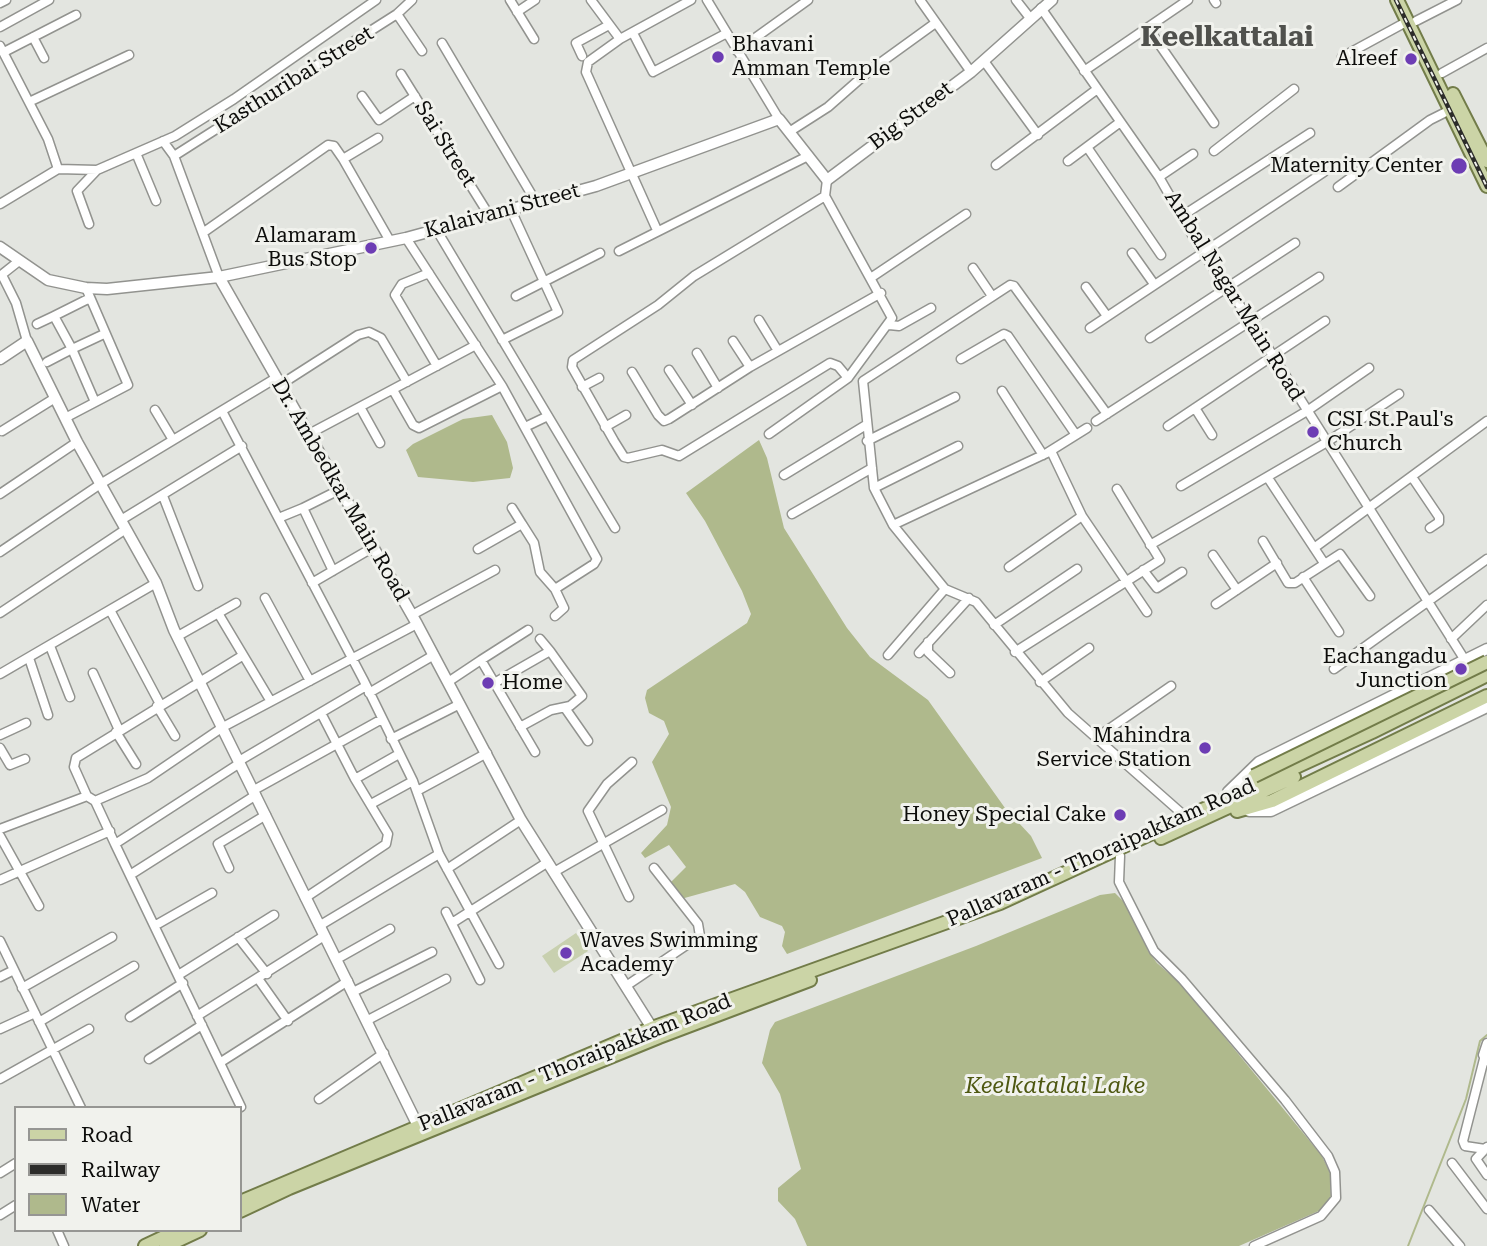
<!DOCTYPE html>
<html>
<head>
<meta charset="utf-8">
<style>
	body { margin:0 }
	#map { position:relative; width:1487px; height:1246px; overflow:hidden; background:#e3e5e0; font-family:"Roboto Serif",serif }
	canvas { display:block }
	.legend { position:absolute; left:14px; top:1106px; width:228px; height:126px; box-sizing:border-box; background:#f1f2ed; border:2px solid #969693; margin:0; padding:9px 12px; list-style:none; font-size:21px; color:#0d0d0b }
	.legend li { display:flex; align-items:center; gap:14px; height:35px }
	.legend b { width:35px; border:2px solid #969693 }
</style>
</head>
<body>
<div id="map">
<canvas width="1487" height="1246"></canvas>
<ul class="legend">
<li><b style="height:9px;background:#cbd4a6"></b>Road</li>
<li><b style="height:9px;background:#2c2c2a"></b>Railway</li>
<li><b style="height:19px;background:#afb98c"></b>Water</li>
</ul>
</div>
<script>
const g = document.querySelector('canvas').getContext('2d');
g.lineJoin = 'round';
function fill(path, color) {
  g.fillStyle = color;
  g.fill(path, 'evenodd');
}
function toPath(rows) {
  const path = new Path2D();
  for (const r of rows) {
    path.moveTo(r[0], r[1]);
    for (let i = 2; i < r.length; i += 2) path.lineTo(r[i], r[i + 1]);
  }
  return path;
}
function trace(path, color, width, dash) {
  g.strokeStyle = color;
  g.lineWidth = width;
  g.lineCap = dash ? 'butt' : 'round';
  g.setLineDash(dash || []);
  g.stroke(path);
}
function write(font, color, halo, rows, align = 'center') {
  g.font = font + ' "Roboto Serif",serif';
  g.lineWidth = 6;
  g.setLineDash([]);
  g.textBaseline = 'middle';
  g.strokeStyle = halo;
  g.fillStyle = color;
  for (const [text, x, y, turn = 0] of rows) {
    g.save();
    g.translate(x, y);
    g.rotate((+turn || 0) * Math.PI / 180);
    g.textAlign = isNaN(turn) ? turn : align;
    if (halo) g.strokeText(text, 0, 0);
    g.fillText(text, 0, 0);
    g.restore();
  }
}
const green = toPath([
	[576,933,588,951,554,973,542,956]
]);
const water = toPath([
	[492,415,507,442,513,468,510,478,473,482,418,477,406,450,413,444,463,419],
	[759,440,767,458,784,528,847,628,870,657,928,700,1005,808,1031,836,1042,858,787,954,782,946,785,932,782,926,760,917,745,892,735,884,681,899,669,884,686,867,669,845,645,858,641,853,667,825,671,807,652,762,669,734,664,721,649,713,645,698,647,690,747,623,751,614,742,591,705,521,686,493],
	[1115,893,1132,910,1148,951,1157,963,1181,984,1322,1156,1330,1173,1331,1201,1321,1210,1239,1246,807,1246,795,1219,778,1201,778,1188,801,1169,780,1094,762,1063,770,1030,775,1022,976,946,1100,895]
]);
const stream = toPath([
	[1408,1246,1466,1099,1480,1041,1487,1035]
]);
const minor = toPath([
	[510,0,534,39],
	[591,0,620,39],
	[707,0,779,119],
	[920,0,971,72],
	[1016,0,1030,18],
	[1214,0,1216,3],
	[0,3,6,0],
	[1041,8,1159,177,1202,252,1251,321,1468,665],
	[517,12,535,0],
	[397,14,422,51],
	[1416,21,1457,0],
	[0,27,49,0],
	[1148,28,1214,123],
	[633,33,653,72,727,33],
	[33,37,44,58],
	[442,43,536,202],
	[0,46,48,139,58,169],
	[737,51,808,0],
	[4,52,76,15],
	[582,56,576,43,609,25],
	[1342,57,1408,21],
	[984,61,1038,135],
	[1084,71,1188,0],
	[1442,73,1487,48],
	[401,74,489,215],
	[362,96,379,120,415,96],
	[29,102,129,55],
	[789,132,828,107,869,71,934,24],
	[163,141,174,156,219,277],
	[1087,147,1161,255],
	[1214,151,1294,89],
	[136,153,156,201],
	[174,156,397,14,412,0],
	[343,159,378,138],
	[1068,161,1119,123],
	[996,165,1096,90],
	[1159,177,1193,154],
	[1338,187,1430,120,1452,109],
	[825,196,694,276,658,305,573,360,572,367,614,441,624,457,628,458,662,450,679,456,830,363,838,366,848,378],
	[0,204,58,169,97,170,175,136,234,99,376,0],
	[1182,216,1310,133],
	[89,224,77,191,97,170],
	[436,229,615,528],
	[657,230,586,72,588,62,620,39,691,0],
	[204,232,328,145,334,146,343,159,390,241],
	[406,238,502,386,597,559,594,564,555,589,564,608,555,616],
	[619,251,808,156],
	[1132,253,1154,284],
	[973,268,992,296],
	[429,273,402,284,395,295,437,366],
	[2,275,16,303,27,341],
	[0,276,19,261],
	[872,277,966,214],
	[1086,287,1107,316],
	[516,296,600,253],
	[759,320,778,351],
	[37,324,54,316],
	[889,325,899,326,931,308],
	[1090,328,1324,172],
	[1150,338,1295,243],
	[502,340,558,312,511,210],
	[733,341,750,367],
	[697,353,718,388],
	[961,359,1004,334,1008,336,1076,435],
	[47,362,72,349,54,316,88,299],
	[669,370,692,405],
	[632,372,658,415,664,421,669,419,750,367,881,293],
	[280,385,358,335,369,332,381,338,407,382],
	[582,387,599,378],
	[393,390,413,425,419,428,502,386],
	[1002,391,1043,455],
	[95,402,72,349,104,334],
	[360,407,380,443],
	[1195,408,1212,435],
	[155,410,173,440],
	[222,411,363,679,413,781,439,854,499,964],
	[1107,414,1014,286,1010,285,863,381,874,488,893,525,945,589,976,602,1068,713,1187,818],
	[65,418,128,385,86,288],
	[1096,421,1319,277],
	[1168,426,1325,321],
	[525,427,548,416],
	[605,427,626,415],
	[2,431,55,398],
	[769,434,848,378,892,318,825,196,827,180],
	[307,435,476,345],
	[867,441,955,397],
	[784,475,866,425],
	[1412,477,1439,517,1439,522,1430,528],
	[1268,478,1324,563],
	[1181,486,1307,411,1369,368],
	[874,488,958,446],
	[0,494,77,442],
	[163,496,198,586],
	[512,508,522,524],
	[792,514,872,468],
	[1082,516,1147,612],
	[281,517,303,508],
	[121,520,242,446],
	[893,525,1047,453,1087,428],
	[1263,541,1288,583,1295,583,1340,554,1370,596],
	[1150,545,1327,442,1399,394],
	[1314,548,1487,421],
	[478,549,522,524,534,543,540,572,555,589],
	[0,552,102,483,276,378],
	[1213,555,1237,590],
	[1009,567,1082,516,1051,451],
	[1143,570,1157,588,1182,572],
	[333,571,303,508,339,490],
	[1303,577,1339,632],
	[312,583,372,548],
	[265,598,310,681],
	[1216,604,1277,563],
	[110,610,160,704],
	[0,613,126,529],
	[218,613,270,700],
	[412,615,495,570],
	[994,625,1077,569],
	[178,636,236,603],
	[1451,639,1487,605],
	[928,642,928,652,950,673],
	[50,646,70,697],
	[1015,652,1160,560,1117,489],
	[919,653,969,598],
	[888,655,945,589],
	[242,656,76,758,74,767,87,796,95,801,148,778,223,727,417,624],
	[29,658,48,715],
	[481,660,528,630],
	[1334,669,1487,559],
	[93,673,119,730],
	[0,674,156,583],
	[448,682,481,660,535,752],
	[496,682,550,651,540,639],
	[1040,682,1089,648],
	[369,693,434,655],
	[157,706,175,736],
	[565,708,588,741],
	[321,713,355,779],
	[520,727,551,710,570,706,582,696,550,651],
	[116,732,136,764],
	[0,735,26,723],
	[1096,738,1171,686],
	[391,739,460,704],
	[0,748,10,765,25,759],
	[239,761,366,686],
	[254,790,382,719],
	[417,791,487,753],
	[95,801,115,844,240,763],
	[371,804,413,781],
	[0,829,87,796],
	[0,836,39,906],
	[115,844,241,1107],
	[1120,856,1119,882,1154,951,1182,979,1285,1100,1328,1156,1335,1172,1336,1198,1321,1216,1254,1246],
	[229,868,218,844,266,815],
	[447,869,521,820],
	[554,872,662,810],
	[130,875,256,795],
	[0,880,110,831],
	[629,897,588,811,607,784,632,762],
	[305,898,386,844,388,834,355,779,399,754],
	[446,912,480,980],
	[452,923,548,862],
	[156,925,212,893],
	[319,926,439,854],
	[238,937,267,974],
	[0,941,81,1108],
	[337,959,390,929],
	[180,974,274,915],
	[0,977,14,970],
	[259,980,288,1021],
	[626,986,700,936,698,924,654,868],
	[22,988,112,937],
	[353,992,432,952],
	[197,1016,324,936],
	[130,1017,183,983],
	[366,1021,446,979],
	[39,1022,134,966],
	[0,1029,35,1013],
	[1487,1043,1483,1055,1487,1061],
	[149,1059,202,1025],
	[1484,1059,1463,1141,1465,1146,1485,1149],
	[221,1062,348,981],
	[0,1079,89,1029],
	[319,1099,384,1053],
	[1487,1147,1476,1159,1487,1175],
	[1452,1163,1487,1209],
	[0,1173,16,1163],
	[1429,1210,1460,1246],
	[0,1215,16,1205],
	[57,1230,64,1246]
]);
const tertiary = toPath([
	[0,247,48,280,86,288,107,289,219,277,406,238,596,186,779,119,827,180,971,72,1052,0],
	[219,277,417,624,521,820,652,1028],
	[0,359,27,341,77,442,156,583,174,630,421,1132],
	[1228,792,1259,762,1487,649],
	[1249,811,1271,811,1487,707]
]);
const primary = toPath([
	[1397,0,1487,186],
	[1453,94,1487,161],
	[1237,811,1272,801,1487,696],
	[1161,838,1294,777],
	[240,1202,652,1028,1000,903,1372,732,1487,675],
	[240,1211,289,1188,659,1037,810,980],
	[145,1246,179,1230],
	[166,1246,200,1230]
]);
const rail = toPath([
	[1396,0,1487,187]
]);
const primaryBridge = toPath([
	[1254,776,1487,662]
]);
const markers = [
	[718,57,7,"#6d3db4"],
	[1411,59,7,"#6d3db4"],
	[1459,166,9,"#6d3db4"],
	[371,248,7,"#6d3db4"],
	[1313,432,7,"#6d3db4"],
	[1461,669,7,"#6d3db4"],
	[488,683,7,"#6d3db4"],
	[1205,748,7,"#6d3db4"],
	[1120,815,7,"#6d3db4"],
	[566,953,7,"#6d3db4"]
];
const poiNames = [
	["Bhavani",732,45,"left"],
	["Amman Temple",732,69,"left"],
	["Alreef",1397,59],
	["Maternity Center",1443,166],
	["Alamaram",357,236],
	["Bus Stop",357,260],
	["CSI St.Paul's",1327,420,"left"],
	["Church",1327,444,"left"],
	["Eachangadu",1447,657],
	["Junction",1447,681],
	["Home",502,683,"left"],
	["Mahindra",1191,736],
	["Service Station",1191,760],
	["Honey Special Cake",1106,815],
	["Waves Swimming",580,941,"left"],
	["Academy",580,965,"left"]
];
const streetNames = [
	["Kasthuribai Street",294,80,-32],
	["Big Street",911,116,-37],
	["Sai Street",445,144,58],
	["Kalaivani Street",502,211,-15],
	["Ambal Nagar Main Road",1234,296,58],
	["Dr. Ambedkar Main Road",340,490,60],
	["Pallavaram - Thoraipakkam Road",1101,853,-24],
	["Pallavaram - Thoraipakkam Road",575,1063,-22]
];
const waterNames = [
	["Keelkatalai Lake",1055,1086]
];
const districtNames = [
	["Keelkattalai",1227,38]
];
fill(green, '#c8d0af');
fill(water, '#afb98c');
trace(stream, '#afb98c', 2);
trace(minor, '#92938f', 11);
trace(tertiary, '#92938f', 13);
trace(primary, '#727c49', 16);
trace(minor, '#fff', 8);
trace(tertiary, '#fff', 10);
trace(primary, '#cbd4a6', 12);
trace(rail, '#2c2c2a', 4.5);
trace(rail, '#f1f2ed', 2, [5]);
trace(primaryBridge, '#727c49', 16, []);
trace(primaryBridge, '#cbd4a6', 12);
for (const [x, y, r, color] of markers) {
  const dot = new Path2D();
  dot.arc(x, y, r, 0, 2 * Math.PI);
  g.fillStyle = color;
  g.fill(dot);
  trace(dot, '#f1f2ed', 2.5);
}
write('21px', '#0d0d0b', '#f1f2ed', poiNames, 'right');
write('21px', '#0d0d0b', '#f1f2ed', streetNames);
write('italic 23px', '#4e5811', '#f1f2ed', waterNames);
write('bold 28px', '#50514d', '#f1f2ed', districtNames);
</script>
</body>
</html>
